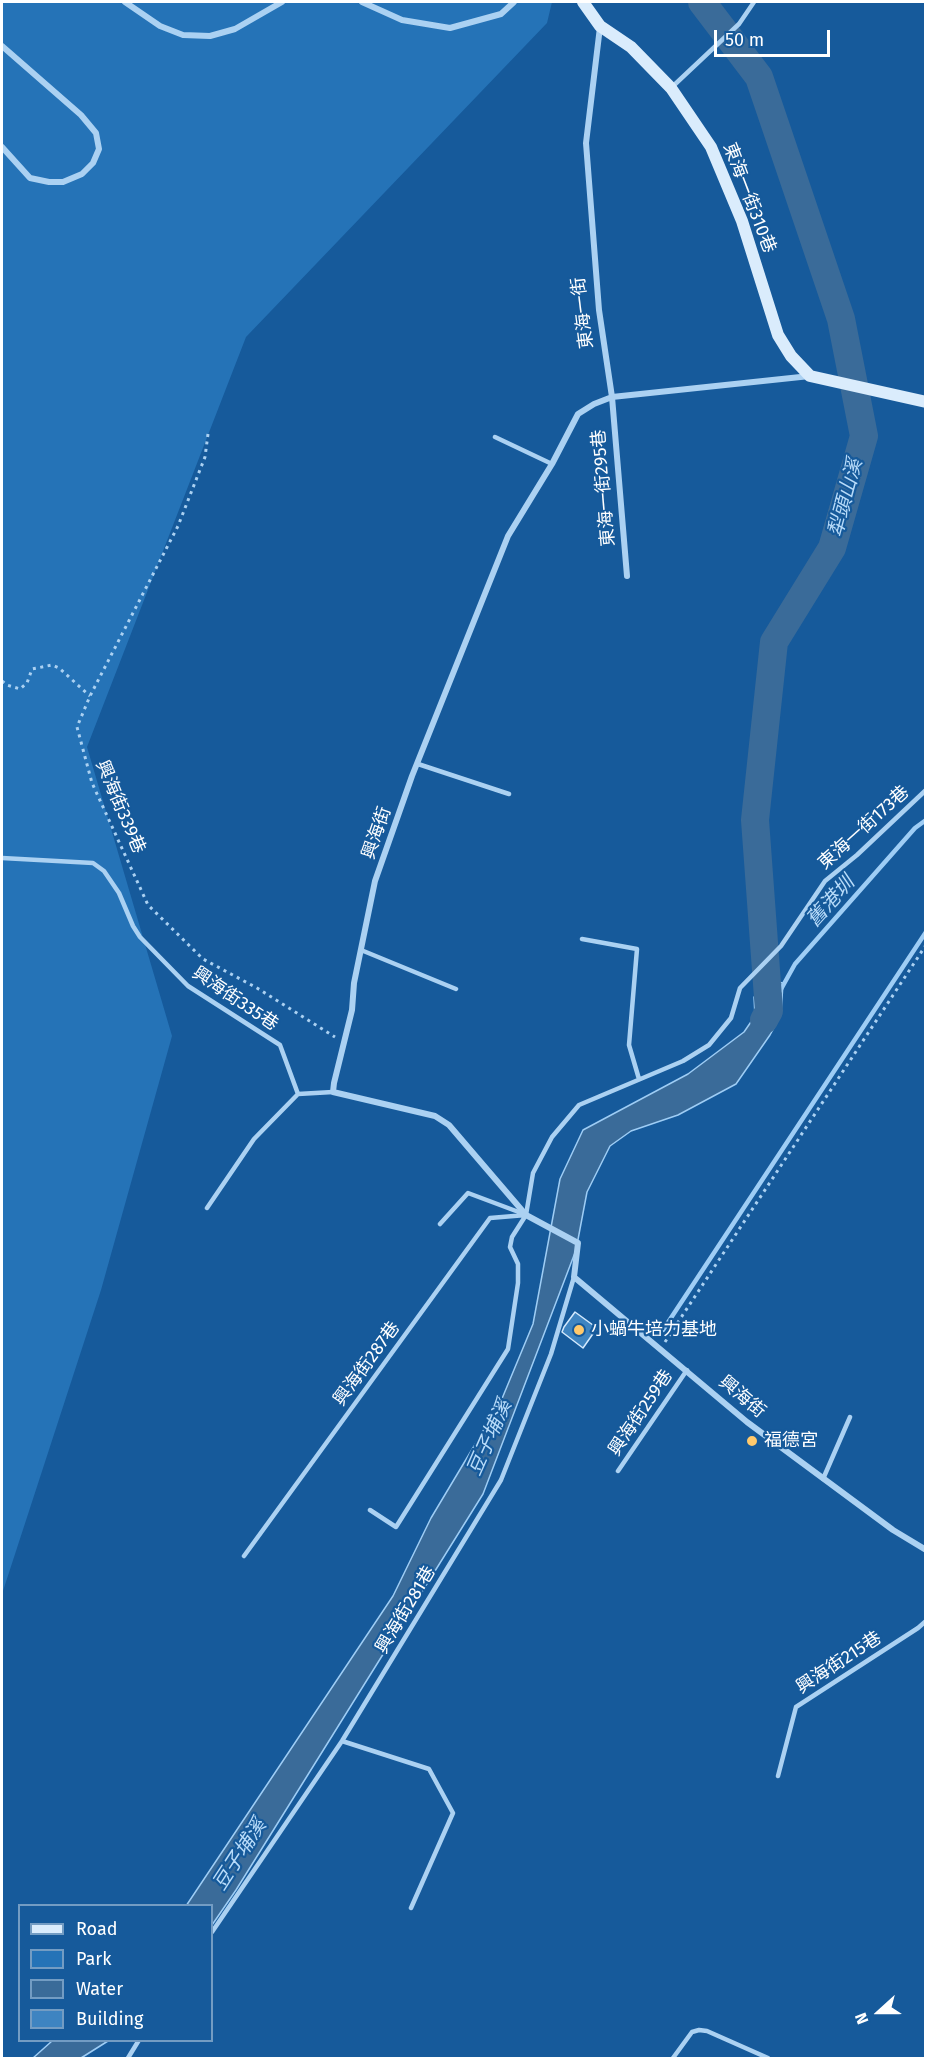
<!DOCTYPE html>
<html>
<head>
<meta charset="utf-8">
<style>
	body { margin:0 }
	#map { position:relative; width:927px; height:2060px; overflow:hidden; background:#165a9b; font-family:"Fira Sans",sans-serif }
	canvas { display:block }
	.frame { position:absolute; inset:0; border:3px solid #fff; pointer-events:none }
	.legend { position:absolute; left:18px; top:1904px; width:195px; height:138px; box-sizing:border-box; background:#165a9b; border:2px solid #739cc3; margin:0; padding:8px 10px; list-style:none; font-size:18px; color:#fff }
	.legend li { display:flex; align-items:center; gap:12px; height:30px }
	.legend b { width:30px; border:2px solid #739cc3 }
	.north { position:absolute; left:849px; top:1982px; width:60px; height:60px; -webkit-text-stroke:4px #165a9b; paint-order:stroke; rotate:249deg; font-size:16px; font-weight:700; line-height:24px; text-align:center; color:#fff }
	.north::after { content:''; display:block; margin:auto; width:21px; height:27px; background:#fff; clip-path:polygon(50% 0,100% 100%,50% 72%,0 100%) }
	.scale { position:absolute; left:714px; top:30px; width:116px; height:27px; box-sizing:border-box; border:3px solid #fff; border-top:0; padding-left:8px; font-size:18px; line-height:21px; white-space:nowrap; color:#fff; -webkit-text-stroke:4px #165a9b; paint-order:stroke }
</style>
</head>
<body>
<div id="map">
<canvas width="927" height="2060"></canvas>
<div class="frame"></div>
<ul class="legend">
<li><b style="height:8px;background:#daecfc"></b>Road</li>
<li><b style="height:16px;background:#2573b7"></b>Park</li>
<li><b style="height:16px;background:#3a6b99"></b>Water</li>
<li><b style="height:16px;background:#3e84c1"></b>Building</li>
</ul>
<div class="north">N</div>
<div class="scale">50 m</div>
</div>
<script>
const g = document.querySelector('canvas').getContext('2d');
g.lineJoin = 'round';
function fill(path, color) {
  g.fillStyle = color;
  g.fill(path, 'evenodd');
}
function toPath(rows) {
  const path = new Path2D();
  for (const r of rows) {
    path.moveTo(r[0], r[1]);
    for (let i = 2; i < r.length; i += 2) path.lineTo(r[i], r[i + 1]);
  }
  return path;
}
function trace(path, color, width, dash) {
  g.strokeStyle = color;
  g.lineWidth = width;
  g.lineCap = dash ? 'butt' : 'round';
  g.setLineDash(dash || []);
  g.stroke(path);
}
function write(font, color, halo, rows, align = 'center') {
  g.font = font + ' "Fira Sans","Noto Sans TC",sans-serif';
  g.lineWidth = 4.5;
  g.setLineDash([]);
  g.textBaseline = 'middle';
  g.strokeStyle = halo;
  g.fillStyle = color;
  for (const [text, x, y, turn = 0] of rows) {
    g.save();
    g.translate(x, y);
    g.rotate((+turn || 0) * Math.PI / 180);
    g.textAlign = isNaN(turn) ? turn : align;
    if (halo) g.strokeText(text, 0, 0);
    g.fillText(text, 0, 0);
    g.restore();
  }
}
const green = toPath([
	[2,2,552,2,547,23,246,337,87,747,172,1036,101,1290,2,1594]
]);
const water = toPath([
	[772,981,783,983,781,1015,770,1035,736,1084,678,1115,631,1131,610,1146,587,1192,576,1250,483,1494,236,1890,212,1925,212,1906,186,1906,393,1596,431,1518,501,1401,533,1324,560,1179,583,1130,688,1074,744,1032,755,1016,754,997,772,981],
	[52,2041,52,2040,108,2041,81,2058,33,2058,52,2041]
]);
const stream = toPath([
	[780,991,795,964,915,828,926,820],
	[663,1330,926,932]
]);
const river = toPath([
	[702,2,759,77,841,319,864,436,832,548,774,642,755,820,769,1011,764,1020]
]);
const building = toPath([
	[575,1312,597,1328,583,1348,562,1332,564,1327,575,1312]
]);
const path = toPath([
	[208,434,205,457,178,526,90,696,77,727,92,783,148,905,203,959,257,988,335,1037],
	[2,681,7,685,20,689,27,683,32,669,52,665,59,668,90,696],
	[665,1342,926,945]
]);
const lane = toPath([
	[671,88,739,24,754,2],
	[495,437,552,464],
	[418,764,509,794],
	[2,858,93,863,104,871,119,893,133,926,140,937,188,986,280,1045,298,1094],
	[582,939,637,949,629,1045,639,1079],
	[361,950,456,989],
	[207,1208,254,1139,298,1094,333,1092],
	[440,1224,468,1193,524,1214],
	[618,1471,687,1370],
	[823,1479,850,1417],
	[370,1510,396,1527,508,1349,518,1283,518,1264,510,1247,512,1237,526,1215,533,1173,552,1137,579,1105,683,1061,709,1045,731,1018,740,988,781,946,825,881,857,855,926,790],
	[244,1556,490,1218,526,1215],
	[342,1741,429,1769,453,1813,411,1908],
	[778,1776,796,1707,918,1628,926,1621],
	[212,1932,342,1741,501,1480,551,1354,574,1277],
	[128,2058,139,2040],
	[673,2058,692,2032,699,2030,707,2031,768,2058]
]);
const street = toPath([
	[125,2,160,26,183,35,210,36,235,29,282,2],
	[362,2,402,20,450,28,501,14,514,2],
	[600,27,586,143,599,310,612,397,627,576],
	[2,46,81,115,96,133,99,149,93,163,82,174,63,182,49,182,30,178,2,147],
	[810,376,612,397,594,404,578,414,552,464,508,536,412,776,375,881,354,983,352,1010,334,1083,333,1092,435,1116,449,1125,526,1215,578,1243,574,1277,747,1422,893,1530,926,1550]
]);
const secondary = toPath([
	[583,2,600,26,631,47,671,88,711,147,742,221,778,335,791,356,810,376,926,402]
]);
const markers = [
	[579,1330,6,"#ffc96c"],
	[752,1441,6,"#ffc96c"]
];
const streetNames = [
	["東海一街310巷",749,198,69],
	["東海一街",583,313,-97],
	["東海一街295巷",604,488,-95],
	["興海街339巷",120,807,67],
	["東海一街173巷",864,828,-42],
	["興海街",377,833,-71],
	["興海街335巷",235,999,34],
	["興海街287巷",367,1364,-54],
	["興海街",742,1397,40],
	["興海街259巷",641,1413,-56],
	["興海街281巷",406,1610,-59],
	["興海街215巷",839,1663,-33]
];
const poiNames = [
	["小蝸牛培力基地",591,1330],
	["福德宮",764,1441]
];
const waterNames = [
	["犁頭山溪",846,498,-75],
	["舊港圳",831,902,-48],
	["豆子埔溪",490,1438,-66],
	["豆子埔溪",240,1855,-57]
];
fill(green, '#2573b7');
fill(water, '#3a6b99');
trace(water, '#9ecdf5', 1.5);
trace(stream, '#9ecdf5', 4.5);
trace(river, '#3a6b99', 28);
fill(building, '#3e84c1');
trace(building, '#d3e9fd', 1.5);
trace(path, '#abd1f2', 3, [3, 4.5]);
trace(lane, '#abd1f2', 4.5);
trace(street, '#abd1f2', 6);
trace(secondary, '#daecfc', 12);
for (const [x, y, r, color] of markers) {
  const dot = new Path2D();
  dot.arc(x, y, r, 0, 2 * Math.PI);
  g.fillStyle = color;
  g.fill(dot);
  trace(dot, '#165a9b', 2);
}
write('18px', '#fff', '#165a9b', streetNames);
write('18px', '#fff', '#165a9b', poiNames, 'left');
write('italic 20px', '#b8dbf9', '#165a9b', waterNames);
</script>
</body>
</html>
